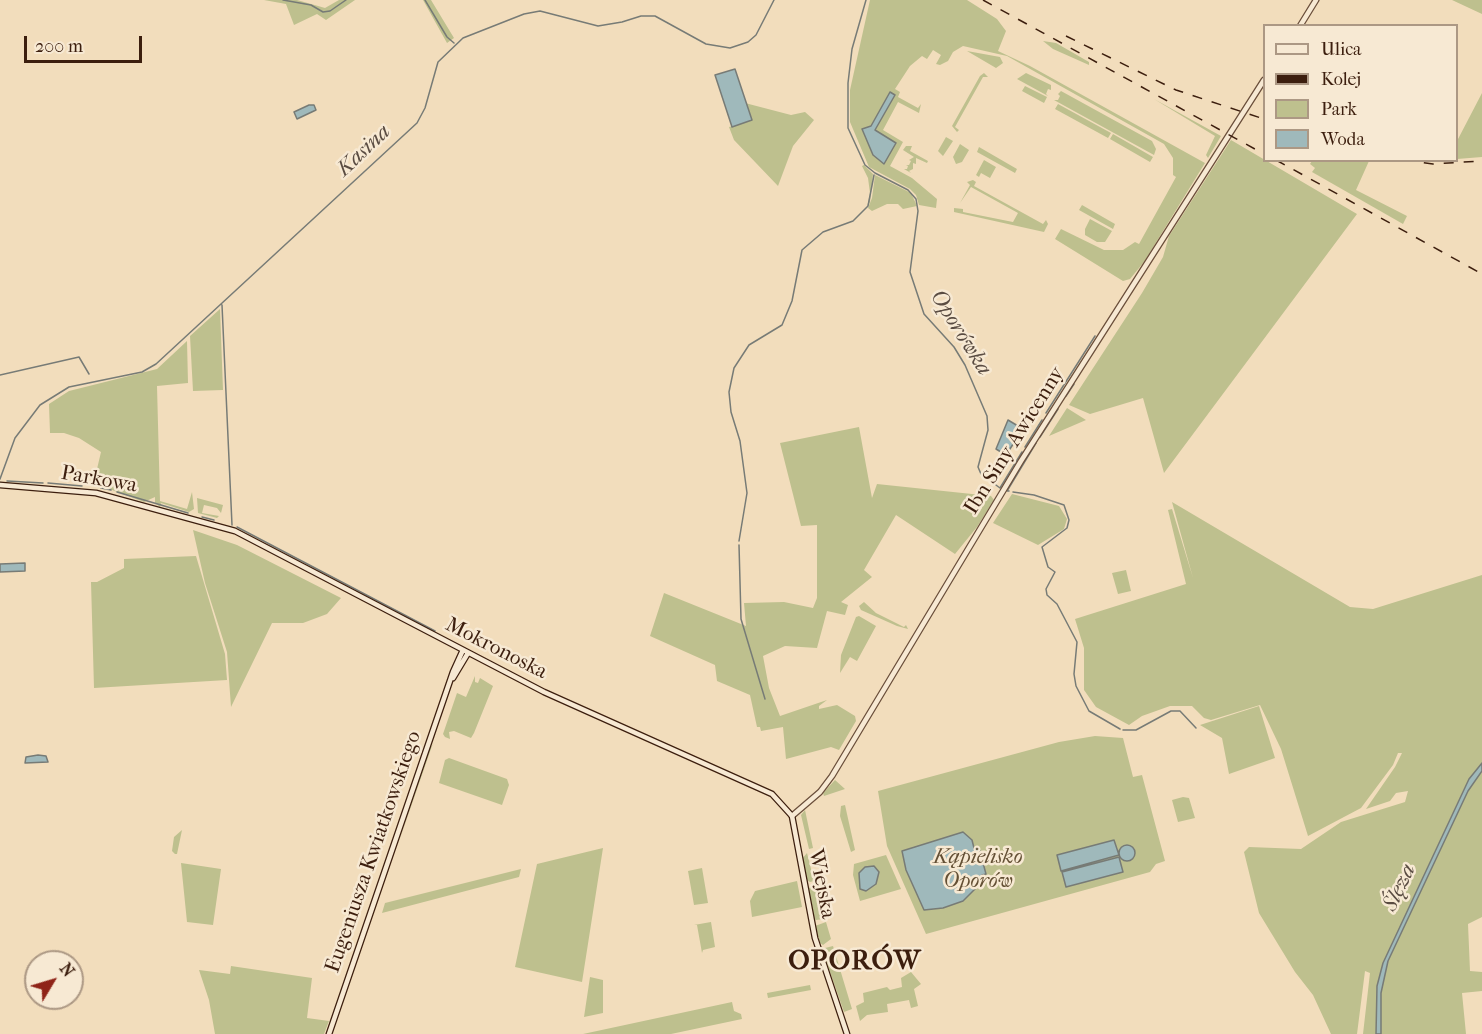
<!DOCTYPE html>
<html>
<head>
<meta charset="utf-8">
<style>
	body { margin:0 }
	#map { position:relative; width:1482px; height:1034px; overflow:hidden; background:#f2ddbc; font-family:"IM FELL French Canon",serif }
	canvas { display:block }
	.legend { position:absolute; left:1263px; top:24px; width:195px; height:138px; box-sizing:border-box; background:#f7e9d3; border:2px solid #ac9884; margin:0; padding:8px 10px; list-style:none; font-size:18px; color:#3c1e0e }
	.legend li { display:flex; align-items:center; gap:12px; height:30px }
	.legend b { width:30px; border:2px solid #ac9884 }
	.north { position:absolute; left:24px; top:950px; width:60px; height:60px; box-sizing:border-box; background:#f7e9d3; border:2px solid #ac9884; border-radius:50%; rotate:52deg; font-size:16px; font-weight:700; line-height:24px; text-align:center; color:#3c1e0e }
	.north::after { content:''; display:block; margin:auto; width:21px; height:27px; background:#8f2418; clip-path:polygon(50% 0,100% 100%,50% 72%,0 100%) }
	.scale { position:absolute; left:24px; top:36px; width:118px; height:27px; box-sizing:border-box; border:3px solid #3c1e0e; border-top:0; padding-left:8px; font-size:18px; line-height:21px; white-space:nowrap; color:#3c1e0e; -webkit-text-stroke:4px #f7e9d3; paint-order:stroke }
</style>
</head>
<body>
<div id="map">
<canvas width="1482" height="1034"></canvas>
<ul class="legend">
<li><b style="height:8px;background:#f7e9d3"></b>Ulica</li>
<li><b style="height:8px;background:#3c1e0e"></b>Kolej</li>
<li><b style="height:16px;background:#bec08e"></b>Park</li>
<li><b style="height:16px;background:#9fb9bb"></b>Woda</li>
</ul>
<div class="north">N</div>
<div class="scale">200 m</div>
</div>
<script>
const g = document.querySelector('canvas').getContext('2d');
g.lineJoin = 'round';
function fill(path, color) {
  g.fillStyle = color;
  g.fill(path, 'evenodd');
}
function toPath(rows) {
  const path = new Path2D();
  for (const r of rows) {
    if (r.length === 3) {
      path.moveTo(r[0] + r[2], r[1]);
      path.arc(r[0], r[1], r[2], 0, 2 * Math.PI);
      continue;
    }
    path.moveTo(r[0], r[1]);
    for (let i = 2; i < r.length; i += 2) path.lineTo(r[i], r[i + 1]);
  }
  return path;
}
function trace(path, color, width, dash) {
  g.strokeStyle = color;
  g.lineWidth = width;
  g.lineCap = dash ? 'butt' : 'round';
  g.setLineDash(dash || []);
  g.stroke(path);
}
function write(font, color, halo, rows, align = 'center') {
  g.font = font + ' "IM FELL French Canon",serif';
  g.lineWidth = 5;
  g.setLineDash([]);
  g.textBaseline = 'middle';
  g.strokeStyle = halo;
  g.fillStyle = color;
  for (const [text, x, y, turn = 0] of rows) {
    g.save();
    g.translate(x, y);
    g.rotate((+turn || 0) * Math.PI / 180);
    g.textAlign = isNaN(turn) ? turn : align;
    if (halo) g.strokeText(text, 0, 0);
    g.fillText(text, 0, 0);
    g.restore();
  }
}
const green = toPath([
	[264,0,297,0,325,8,339,0,355,0,326,20,317,14,294,25,286,4],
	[423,0,431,0,454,38,447,43],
	[870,0,967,0,997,19,1006,31,998,51,1030,66,1205,163,1144,262,1130,279,1123,281,1055,239,1061,229,1104,250,1123,250,1135,242,1139,244,1176,177,1173,175,1173,158,1164,144,1007,56,963,46,953,52,948,61,940,65,936,64,941,55,933,50,927,59,922,56,910,66,895,89,900,92,898,97,918,108,921,104,919,113,898,102,883,130,903,142,890,166,912,178,937,199,936,208,919,205,916,195,910,189,869,167,850,122,850,90],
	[1452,0,1482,0,1482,14],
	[1043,41,1056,43,1089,62,1089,65,1053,49],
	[967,51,1000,57,1003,63,996,68],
	[984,73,988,77,983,77,955,127,959,130,957,132,952,126,980,76],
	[1026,73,1051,85,1051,90,1048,89,1046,94,1048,96,1017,79],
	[1025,86,1047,97,1044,103,1022,91],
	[1061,91,1152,141,1156,149,1154,155,1054,100,1058,100,1060,96,1058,94],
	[1482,93,1482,157,1457,159,1457,141],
	[1154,99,1221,136,1208,158,1206,155,1215,136],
	[745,103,791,115,805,112,814,120,793,146,778,186,734,140,729,127,752,120],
	[1058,104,1111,133,1108,138,1055,109],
	[1113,134,1153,157,1150,162,1110,139],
	[946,137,953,141,943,156,938,151],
	[1231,140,1357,214,1164,473,1143,398,1090,414,1069,405,1142,293,1163,257,1169,236],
	[960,144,969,150,962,162,956,164,953,157],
	[906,146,912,146,910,151,928,161,927,163,916,158,916,164,913,163,913,169,909,171,911,173,904,169,907,169,908,166,906,165,909,165,911,161,909,160,914,157,903,150],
	[979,147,1017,169,1015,173,977,152],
	[984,160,996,167,990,178,981,173,979,177,976,175],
	[1312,161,1369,161,1356,190,1407,216,1403,224,1312,172,1315,168,1310,164],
	[864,165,873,174,870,202,867,207,870,193,868,178,862,166],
	[875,175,911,193,917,206,903,209,898,204,887,204,872,211,868,208,872,198],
	[973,180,976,182,974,186,1043,224,1046,220,1048,224,1044,232,954,212,954,208,963,209,963,212,1013,222,1018,213,971,187,960,203,970,185,967,182],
	[1082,205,1115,224,1113,229,1079,210],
	[1090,219,1112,231,1105,242,1097,242,1085,235,1085,229],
	[220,309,223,390,193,391,190,336],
	[187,341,188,383,157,386,160,501,187,509,192,492,194,509,189,512,161,503,160,507,155,503,155,497,144,502,112,490,93,486,101,452,79,438,64,433,50,433,49,404,69,391,157,369],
	[1067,408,1086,420,1049,436],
	[859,427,872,498,877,484,991,496,994,500,977,527,955,554,896,515,864,570,872,577,841,602,848,605,845,615,827,611,817,648,785,646,763,656,769,688,780,716,827,700,819,706,819,709,837,705,855,716,856,721,839,750,831,747,786,759,783,727,761,731,760,727,757,727,750,695,717,681,715,665,650,636,664,593,746,626,744,603,784,602,813,608,817,598,817,525,801,526,780,443],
	[1012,494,1059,506,1067,519,1064,529,1038,545,993,523],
	[197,498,223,505,221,513,217,508,204,505,202,513,219,516,217,518,198,513],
	[1172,502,1350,607,1373,609,1482,575,1482,763,1465,787,1383,963,1377,986,1376,1034,1363,1034,1370,973,1365,971,1357,1034,1331,1034,1313,995,1295,972,1259,913,1244,852,1249,847,1301,849,1341,822,1405,802,1408,791,1396,793,1390,801,1366,809,1395,767,1402,753,1398,753,1393,765,1361,808,1308,836,1281,749,1260,705,1211,720,1204,718,1192,706,1170,706,1142,716,1129,725,1096,707,1084,690,1084,648,1075,619,1186,584,1168,510,1172,509,1193,578],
	[193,530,237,545,341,598,327,614,303,623,272,623,231,707,227,652,205,583],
	[196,556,225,654,227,680,94,688,91,582,97,582,124,568,124,559],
	[1126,570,1131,591,1118,594,1112,573],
	[864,602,876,613,904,627,906,625,908,629,897,626,861,610,859,606],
	[859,616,876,626,857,661,850,657,840,673,841,655,856,617],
	[475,676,475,682,478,683,480,678,493,686,474,733,471,738,454,731,449,732,450,739,445,737,443,734,457,693,466,697],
	[1259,706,1275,758,1229,774,1222,738,1200,725],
	[1095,736,1123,738,1133,777,1142,775,1165,861,1156,864,1150,872,926,934,887,846,878,791,1059,742],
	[1119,857,1123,872,1062,872],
	[434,743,432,746,396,850,430,748],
	[449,758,507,779,509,785,502,805,439,783,445,760],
	[1482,771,1482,917,1468,924,1470,971,1482,972,1482,991,1462,993,1466,1034,1381,1034,1381,993,1388,961,1468,791],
	[835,780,845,789,824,796,823,793],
	[1183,797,1189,798,1195,818,1178,822,1172,800],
	[845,805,855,850,851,852,840,816,841,806],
	[805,810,813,848,809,849,801,815],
	[182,830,177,854,175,854,172,851,174,837],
	[603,848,582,982,515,967,537,864],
	[807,853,814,881,810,882,806,880,802,859],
	[886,855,901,889,860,901,853,875,854,864],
	[181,863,221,869,213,925,187,922],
	[702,868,708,903,694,905,688,871],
	[521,869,519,877,382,913,385,903],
	[797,881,802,907,752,917,750,901,755,891],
	[815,883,825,919,816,920,813,919,808,889],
	[711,922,715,947,703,950,702,953,697,925,694,925],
	[826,922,831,939,823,945,820,943,815,926],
	[833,946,852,1009,844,1012,823,952,825,948],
	[231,966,312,978,307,1018,329,1021,324,1034,215,1034,209,1000,199,970,230,974],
	[911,972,921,984,914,989,918,1006,911,1008,909,1000,887,1004,888,1012,867,1015,860,1021,856,1006,864,1002,863,993,887,987,890,990,902,987,901,978],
	[590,977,603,980,603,1013,584,1017],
	[810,985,811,990,768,998,767,993],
	[732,1002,734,1011,741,1014,742,1019,671,1034,583,1034]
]);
const water = toPath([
	[735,69,752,120,732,127,715,75,735,69],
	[890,92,895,95,875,130,896,143,884,164,873,155,862,129,871,126,890,92],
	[309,105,314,105,316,110,297,119,294,112,309,105],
	[1008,420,1023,429,1006,455,996,449,1008,420],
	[25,563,25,571,0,572,0,564,25,563],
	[38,755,46,756,48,762,25,763,26,757,38,755],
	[1482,763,1482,771,1468,791,1388,961,1381,993,1381,1034,1376,1034,1377,986,1383,963,1469,779,1482,763],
	[963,832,972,840,974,848,979,848,986,874,982,875,981,883,963,901,943,908,924,910,906,870,902,851,963,832],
	[1114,840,1119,855,1061,871,1057,855,1114,840],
	[1127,853,8],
	[1119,857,1123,872,1066,887,1062,872,1119,857],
	[874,866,879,872,876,884,866,891,860,889,859,873,865,867,874,866]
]);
const stream = toPath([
	[283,0,311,5,323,12,330,11,346,0],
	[425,0,447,37,454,43],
	[866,0,852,49,848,83,848,128,865,165,875,173,908,190,916,199,918,211,910,272,924,314,954,347,965,365,987,416,988,430,978,467,981,474,1000,488,1022,452],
	[222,305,232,525],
	[0,375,79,357,89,374],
	[1066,396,1074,384],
	[1046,413,1095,336],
	[1040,437,1058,409],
	[1025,447,1042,420],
	[0,479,15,438,40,405,69,387,142,372,156,364,417,123,425,108,438,62,463,38,524,14,540,11,598,26,622,22,641,16,655,16,706,44,730,48,748,42,756,35,774,0],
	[7,481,43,483],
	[48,483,82,486],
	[101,488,111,490],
	[1009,491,1007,491,1036,443],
	[117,492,188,513],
	[1013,492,1034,495,1064,505,1069,520,1067,528,1042,547,1048,567,1055,572,1046,589,1047,595,1057,604,1077,642,1074,674,1076,686,1089,711,1120,729],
	[202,517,214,520],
	[237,527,435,631],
	[739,541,747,493,740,441,731,412,729,392,734,368,749,345,782,325,792,301,802,250,823,232,853,221,868,206,874,175],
	[739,545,741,619,765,699],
	[1123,730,1136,730,1171,711,1180,711,1196,728]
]);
const tertiary = toPath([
	[1300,26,1316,0],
	[792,816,820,792,832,776,1021,461,1264,80]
]);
const secondary = toPath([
	[0,485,96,493,235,531,544,692,772,794,792,816,815,938,847,1034],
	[453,678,468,653],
	[329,1034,453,672,463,650]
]);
const rail = toPath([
	[983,0,1264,154],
	[1066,36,1176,90,1264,119],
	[1276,160,1482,274],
	[1404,160,1433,164,1482,161]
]);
const streetNames = [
	["Ibn Siny Awicenny",1015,441,-58],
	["Parkowa",99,480,10],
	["Mokronoska",496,649,27],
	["Eugeniusza Kwiatkowskiego",374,852,-71],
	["Wiejska",821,884,79]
];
const parkNames = [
	["Kąpielisko",978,858],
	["Oporów",978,882]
];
const waterNames = [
	["Kasina",364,151,-43],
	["Oporówka",960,333,58],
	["Ślęza",1400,888,-65]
];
const districtNames = [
	["OPORÓW",855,962]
];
fill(green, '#bec08e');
fill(water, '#9fb9bb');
trace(water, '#777b76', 1.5);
trace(stream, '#777b76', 1.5);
trace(tertiary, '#6a4e3a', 7);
trace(secondary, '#3c1e0e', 7);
trace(tertiary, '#f7e9d3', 4.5);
trace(secondary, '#f7e9d3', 4.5);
trace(rail, '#3c1e0e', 1.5, [10, 10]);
write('21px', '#3c1e0e', '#f7e9d3', streetNames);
write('italic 21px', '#634f34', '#f7e9d3', parkNames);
write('italic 22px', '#5a4c42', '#f7e9d3', waterNames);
g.letterSpacing = '1.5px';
write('bold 27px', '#3c1e0e', '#f7e9d3', districtNames);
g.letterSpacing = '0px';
</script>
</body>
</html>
